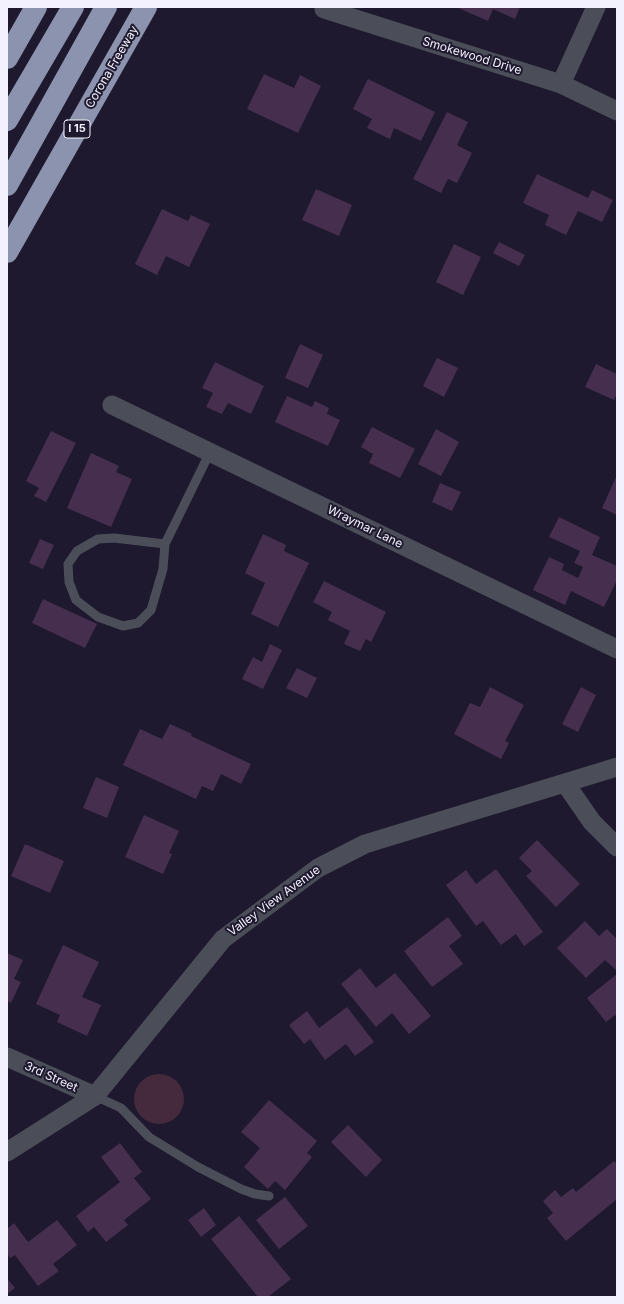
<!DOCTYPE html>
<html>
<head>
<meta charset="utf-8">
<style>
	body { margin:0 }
	#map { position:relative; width:624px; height:1304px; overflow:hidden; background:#1e192e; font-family:Inter,sans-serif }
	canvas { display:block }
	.frame { position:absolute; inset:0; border:8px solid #f3f1fd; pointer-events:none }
</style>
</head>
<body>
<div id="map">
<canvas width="624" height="1304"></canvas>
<div class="frame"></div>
</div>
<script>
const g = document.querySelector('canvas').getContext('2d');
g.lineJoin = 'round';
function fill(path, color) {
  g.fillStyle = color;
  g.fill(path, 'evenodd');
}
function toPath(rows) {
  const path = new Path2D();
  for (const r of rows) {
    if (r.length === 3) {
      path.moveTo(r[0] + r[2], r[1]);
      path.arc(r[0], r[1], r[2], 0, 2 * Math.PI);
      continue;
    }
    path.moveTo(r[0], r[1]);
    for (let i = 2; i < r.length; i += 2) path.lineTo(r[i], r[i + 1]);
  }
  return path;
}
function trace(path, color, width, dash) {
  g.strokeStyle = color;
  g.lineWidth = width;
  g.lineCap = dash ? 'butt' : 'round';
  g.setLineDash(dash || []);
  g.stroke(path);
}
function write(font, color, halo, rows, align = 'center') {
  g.font = font + ' Inter,sans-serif';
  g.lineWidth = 4;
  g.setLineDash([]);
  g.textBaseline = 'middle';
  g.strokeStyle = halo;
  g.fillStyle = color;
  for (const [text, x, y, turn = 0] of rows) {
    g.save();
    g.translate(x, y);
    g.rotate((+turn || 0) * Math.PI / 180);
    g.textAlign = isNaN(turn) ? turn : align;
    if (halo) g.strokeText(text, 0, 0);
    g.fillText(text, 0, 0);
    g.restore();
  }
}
const green = toPath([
	[159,1099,25]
]);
const building = toPath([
	[456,7,520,7,515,19,493,9,488,21],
	[264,74,294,88,300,75,321,86,298,133,247,109],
	[368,79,435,112,421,141,394,128,390,139,367,128,372,119,353,109],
	[447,112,468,122,457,145,472,153,457,183,448,179,441,193,413,179],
	[537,174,588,198,592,190,613,200,602,222,578,211,566,235,545,225,549,215,523,203],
	[316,189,352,205,339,236,302,220],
	[162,209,188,221,191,215,210,224,189,267,166,256,157,275,135,264],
	[499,242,525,255,519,266,493,253],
	[454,244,481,257,463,295,436,282],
	[300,344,323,355,308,388,285,378],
	[437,358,458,368,444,397,423,386],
	[215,362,264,386,251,414,228,403,222,414,206,407,213,393,202,388],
	[596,364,617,374,617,394,614,400,585,387],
	[287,396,312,407,315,401,329,408,327,414,340,420,328,446,275,422],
	[372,427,415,449,400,478,369,463,373,454,361,447],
	[436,429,459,442,441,476,418,464],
	[51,431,76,443,46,502,34,496,39,488,26,481],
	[91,453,119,466,116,472,132,479,111,527,67,508],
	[617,475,617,515,602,508],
	[440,483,461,492,452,511,432,502],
	[559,517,600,537,592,555,617,566,617,580,604,607,571,591,565,605,533,590,549,557,564,564,562,570,578,578,583,567,574,563,580,551,549,537],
	[263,534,286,545,284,551,309,563,278,627,251,614,265,583,245,573],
	[40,539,54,545,43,569,29,563],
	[324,581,386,612,371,642,366,639,360,651,344,644,350,631,328,620,332,612,313,602],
	[43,599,97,624,85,648,32,623],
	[270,644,282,650,263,689,242,679,253,657,262,662],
	[297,668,317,678,307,698,286,688],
	[490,687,524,705,505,741,509,743,501,759,454,734,470,703,480,707],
	[581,687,596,695,578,732,562,724],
	[170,724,192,734,191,736,251,764,241,784,221,774,213,791,202,786,196,799,123,765,140,729,162,739],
	[96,777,119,787,107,818,83,808],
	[144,815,179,831,169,853,172,854,163,874,125,857],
	[537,840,580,884,556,907,526,876,532,871,519,858],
	[25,844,64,861,50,893,11,876],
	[496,869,543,932,524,946,516,934,501,945,483,921,476,926,446,885,466,870,476,884],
	[448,917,462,936,449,946,463,964,432,987,404,951],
	[585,921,599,936,607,929,617,939,617,969,616,970,605,960,586,978,557,948],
	[63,945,99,962,82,997,101,1005,87,1036,57,1022,60,1015,36,1004],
	[7,953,23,960,14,979,21,982,11,1003,7,1001],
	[360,968,376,988,395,973,431,1016,409,1034,392,1013,376,1027,341,984],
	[617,974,617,1017,615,1015,606,1022,587,998],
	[347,1007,374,1042,355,1056,346,1044,325,1060,310,1039,304,1044,289,1025,307,1011,319,1028],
	[269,1100,317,1141,307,1153,312,1157,285,1190,275,1181,268,1189,244,1167,260,1148,241,1132],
	[348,1125,382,1160,366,1177,331,1142],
	[120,1143,142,1172,134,1178,151,1199,124,1220,128,1225,106,1242,94,1227,88,1232,76,1216,120,1182,101,1157],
	[614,1161,617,1164,617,1199,566,1241,547,1218,553,1213,543,1201,555,1190,561,1197,573,1188,576,1192],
	[285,1197,308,1226,279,1249,256,1220],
	[204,1208,216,1225,201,1237,188,1220],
	[239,1216,291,1279,268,1297,258,1297,211,1239],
	[57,1220,77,1245,53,1264,59,1271,38,1286,15,1255,10,1258,7,1254,7,1229,14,1223,28,1242],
	[7,1278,15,1288,7,1294]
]);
const lane = toPath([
	[165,544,114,538,98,539,77,551,68,564,69,582,76,600,98,617,123,626,138,623,151,610,163,569,165,544,210,452],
	[95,1096,121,1108,149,1137,198,1167,241,1189,255,1194,269,1196]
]);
const street = toPath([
	[324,9,561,84,617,111],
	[561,84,596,7],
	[112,405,617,649],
	[565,783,592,822,617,847],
	[7,1057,95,1096],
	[7,1152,95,1096,223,939,318,868,365,844,617,767]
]);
const highway = toPath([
	[7,58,36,7],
	[7,120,73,7],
	[7,185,106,7],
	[7,252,146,7]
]);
const shields = [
	[77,129,26]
];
const shieldNames = [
	["I 15",77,129]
];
const streetNames = [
	["Smokewood Drive",472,56,17],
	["Corona Freeway",112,67,-60],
	["Wraymar Lane",365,527,26],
	["Valley View Avenue",274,901,-36],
	["3rd Street",51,1077,24]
];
fill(green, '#452a3d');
fill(building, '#462e4f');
trace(lane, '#4b4e59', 9);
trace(street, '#4b4e59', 19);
trace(highway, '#8c93ae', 22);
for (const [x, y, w] of shields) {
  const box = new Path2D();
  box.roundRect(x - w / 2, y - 9, w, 18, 3);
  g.fillStyle = '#1e192e';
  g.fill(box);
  trace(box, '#f3f1fd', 1);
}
write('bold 11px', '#f3f1fd', null, shieldNames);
write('12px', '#f3f1fd', '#1e192e', streetNames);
</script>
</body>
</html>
